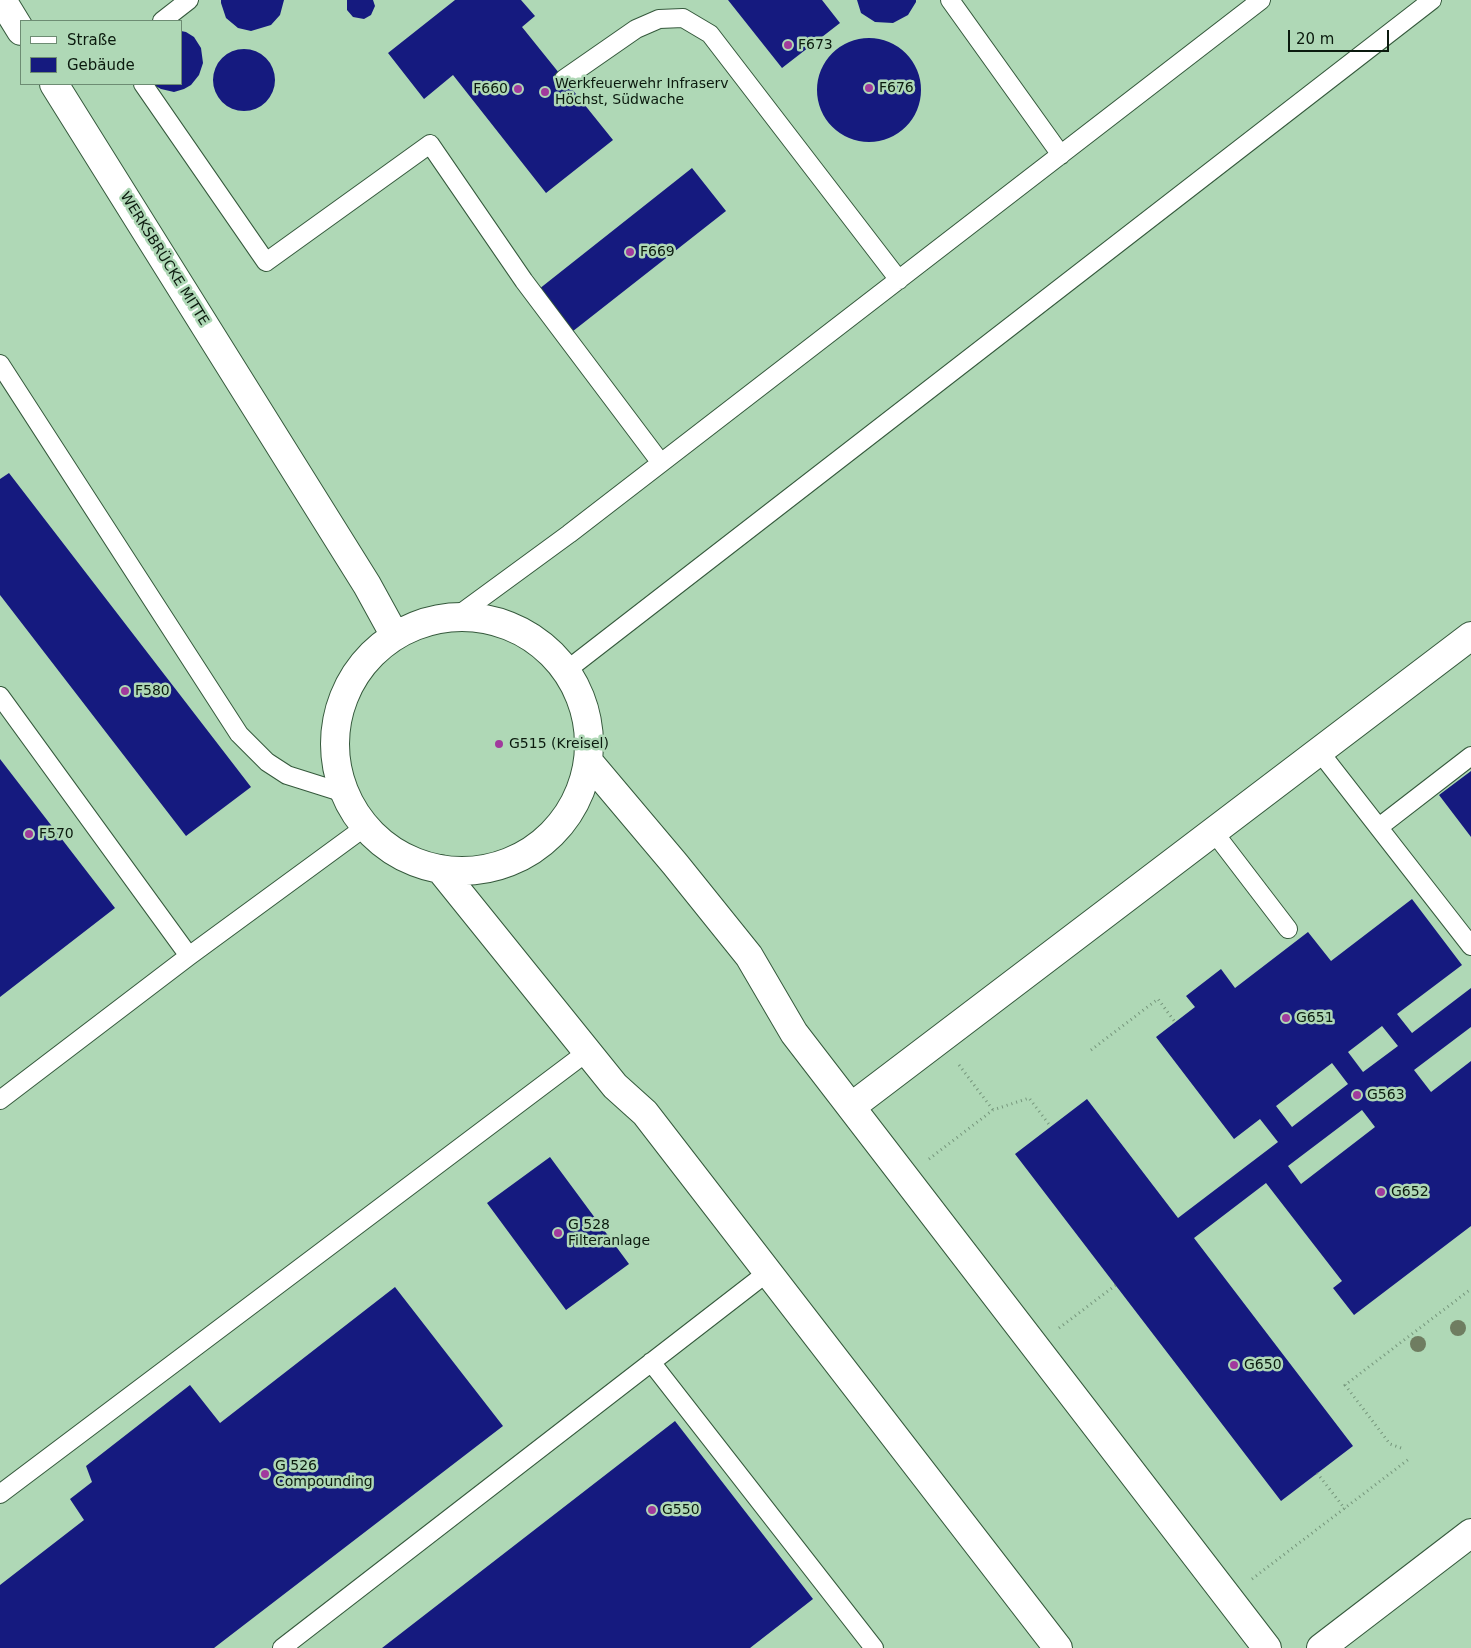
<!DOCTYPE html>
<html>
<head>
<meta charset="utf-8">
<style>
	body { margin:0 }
	#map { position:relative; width:1471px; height:1648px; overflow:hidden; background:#afd8b6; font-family:"DejaVu Sans",sans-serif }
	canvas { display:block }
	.legend { position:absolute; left:20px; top:20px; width:162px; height:65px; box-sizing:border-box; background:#afd8b6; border:1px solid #6d8c73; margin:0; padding:6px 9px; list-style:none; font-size:15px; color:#0b1a0e }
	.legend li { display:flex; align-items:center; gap:10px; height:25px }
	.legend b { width:25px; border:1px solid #6d8c73 }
	.scale { position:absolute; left:1288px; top:30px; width:101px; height:22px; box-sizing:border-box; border:2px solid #0b1a0e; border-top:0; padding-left:6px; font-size:15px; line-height:18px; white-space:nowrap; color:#0b1a0e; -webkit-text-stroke:4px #afd8b6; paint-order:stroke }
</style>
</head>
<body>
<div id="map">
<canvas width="1471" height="1648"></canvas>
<ul class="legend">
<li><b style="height:6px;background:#fff"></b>Straße</li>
<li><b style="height:14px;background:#151a7f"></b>Gebäude</li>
</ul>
<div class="scale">20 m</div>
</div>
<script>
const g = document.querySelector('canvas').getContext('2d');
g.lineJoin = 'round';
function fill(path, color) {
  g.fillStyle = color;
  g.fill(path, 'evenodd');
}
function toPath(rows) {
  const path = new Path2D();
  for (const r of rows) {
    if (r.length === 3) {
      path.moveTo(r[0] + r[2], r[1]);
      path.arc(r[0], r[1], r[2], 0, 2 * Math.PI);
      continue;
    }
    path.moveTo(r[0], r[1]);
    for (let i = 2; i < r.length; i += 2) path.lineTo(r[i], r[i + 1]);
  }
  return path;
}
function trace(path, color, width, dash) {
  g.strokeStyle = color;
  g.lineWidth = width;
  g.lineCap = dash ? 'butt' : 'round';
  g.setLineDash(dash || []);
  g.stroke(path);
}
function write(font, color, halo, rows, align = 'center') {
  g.font = font + ' "DejaVu Sans",sans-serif';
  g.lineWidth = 5;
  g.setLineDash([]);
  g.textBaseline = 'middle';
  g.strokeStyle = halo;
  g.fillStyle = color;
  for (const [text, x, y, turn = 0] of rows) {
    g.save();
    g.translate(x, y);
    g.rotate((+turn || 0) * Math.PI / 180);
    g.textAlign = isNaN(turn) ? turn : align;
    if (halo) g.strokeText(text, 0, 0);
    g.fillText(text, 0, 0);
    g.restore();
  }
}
const building = toPath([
	[221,0,284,0,280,15,271,25,251,31,238,28,226,18,221,3],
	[347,0,373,0,375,6,371,15,364,19,353,17,347,10],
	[455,0,521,0,535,16,522,27,613,140,546,193,453,75,424,99,388,53],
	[728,0,822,0,840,23,782,68],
	[857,0,916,0,916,2,908,15,893,23,875,22,861,13],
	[181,31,186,32,194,37,201,48,203,63,199,75,191,85,184,89,174,92,161,89,152,84,181,84],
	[869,90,52],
	[244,80,31],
	[692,168,726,211,568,335,534,293],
	[9,473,251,787,186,836,0,595,0,479],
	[0,759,115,908,0,997],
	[1471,771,1471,837,1439,795],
	[1412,899,1462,965,1397,1014,1412,1033,1471,988,1471,1027,1414,1070,1431,1092,1471,1061,1471,1226,1354,1315,1333,1288,1342,1281,1266,1183,1194,1238,1353,1446,1281,1501,1015,1154,1087,1099,1178,1218,1278,1142,1260,1119,1234,1139,1156,1037,1195,1007,1186,996,1221,969,1235,988,1308,932,1331,961],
	[1382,1026,1398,1046,1363,1072,1348,1052],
	[1332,1063,1348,1084,1292,1127,1276,1106],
	[1362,1110,1375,1127,1301,1184,1288,1166],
	[550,1157,629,1264,566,1310,487,1203],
	[395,1287,503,1426,214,1648,0,1648,0,1585,84,1520,70,1499,92,1482,86,1466,190,1385,220,1423],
	[675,1421,813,1599,750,1648,382,1648]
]);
const path = toPath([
	[1091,1050,1158,999,1175,1022],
	[959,1065,993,1110],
	[929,1159,993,1110,1029,1098,1051,1127],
	[1059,1328,1116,1285],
	[1401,1448,1390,1444,1345,1385,1471,1289],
	[1317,1473,1345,1509],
	[1252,1579,1409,1459]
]);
const lane = toPath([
	[950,0,1061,155],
	[162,21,189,0],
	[564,79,636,29,659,19,683,18,710,34,899,280],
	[143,84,266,262,430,144,524,281,661,463],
	[0,364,239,734,267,762,287,775,344,793],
	[457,616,569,534,1261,0],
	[567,670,1432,0],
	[0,696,189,956],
	[1319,751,1471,946],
	[1379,827,1471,756],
	[1213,831,1288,929],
	[0,1100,189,956,365,827],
	[651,1362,874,1648],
	[0,1494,587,1052],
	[282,1648,768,1272]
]);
const street = toPath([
	[2,0,21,31],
	[54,84,367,585,395,636],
	[462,744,127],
	[589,762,675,864,749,956,794,1033,1267,1648],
	[440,869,615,1086,645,1113,1058,1648],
	[851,1107,1471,636],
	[1321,1648,1471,1533]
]);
const trees = [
	[1458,1328],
	[1418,1344]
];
const markers = [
	[788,45,5,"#a13a9d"],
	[869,88,5,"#a13a9d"],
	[518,89,5,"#a13a9d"],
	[545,92,5,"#a13a9d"],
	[630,252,5,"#a13a9d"],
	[125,691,5,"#a13a9d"],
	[499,744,5,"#a13a9d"],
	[29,834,5,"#a13a9d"],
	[1286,1018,5,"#a13a9d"],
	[1357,1095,5,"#a13a9d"],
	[1381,1192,5,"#a13a9d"],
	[558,1233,5,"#a13a9d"],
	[1234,1365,5,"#a13a9d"],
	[265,1474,5,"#a13a9d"],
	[652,1510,5,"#a13a9d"]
];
const poiNames = [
	["F673",798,45],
	["Werkfeuerwehr Infraserv",555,84],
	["Höchst, Südwache",555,100],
	["F676",879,88],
	["F660",508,89,"right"],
	["F669",640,252],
	["F580",135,691],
	["G515 (Kreisel)",509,744],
	["F570",39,834],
	["G651",1296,1018],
	["G563",1367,1095],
	["G652",1391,1192],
	["G 528",568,1225],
	["Filteranlage",568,1241],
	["G650",1244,1365],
	["G 526",275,1466],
	["Compounding",275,1482],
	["G550",662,1510]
];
const streetNames = [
	["WERKSBRÜCKE MITTE",164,259,58]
];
fill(building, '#151a7f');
trace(lane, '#35593c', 20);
trace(street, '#35593c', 30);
trace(path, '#75957b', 3, [1, 4]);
trace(lane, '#fff', 18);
trace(street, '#fff', 28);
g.fillStyle = '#6f7d61';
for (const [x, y] of trees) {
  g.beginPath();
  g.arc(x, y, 8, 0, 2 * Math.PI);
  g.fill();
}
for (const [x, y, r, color] of markers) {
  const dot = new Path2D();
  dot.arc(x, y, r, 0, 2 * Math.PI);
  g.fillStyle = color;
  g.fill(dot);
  trace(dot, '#afd8b6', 2);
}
write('14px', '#0b1a0e', '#afd8b6', poiNames, 'left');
write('14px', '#0b1a0e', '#afd8b6', streetNames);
</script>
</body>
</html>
